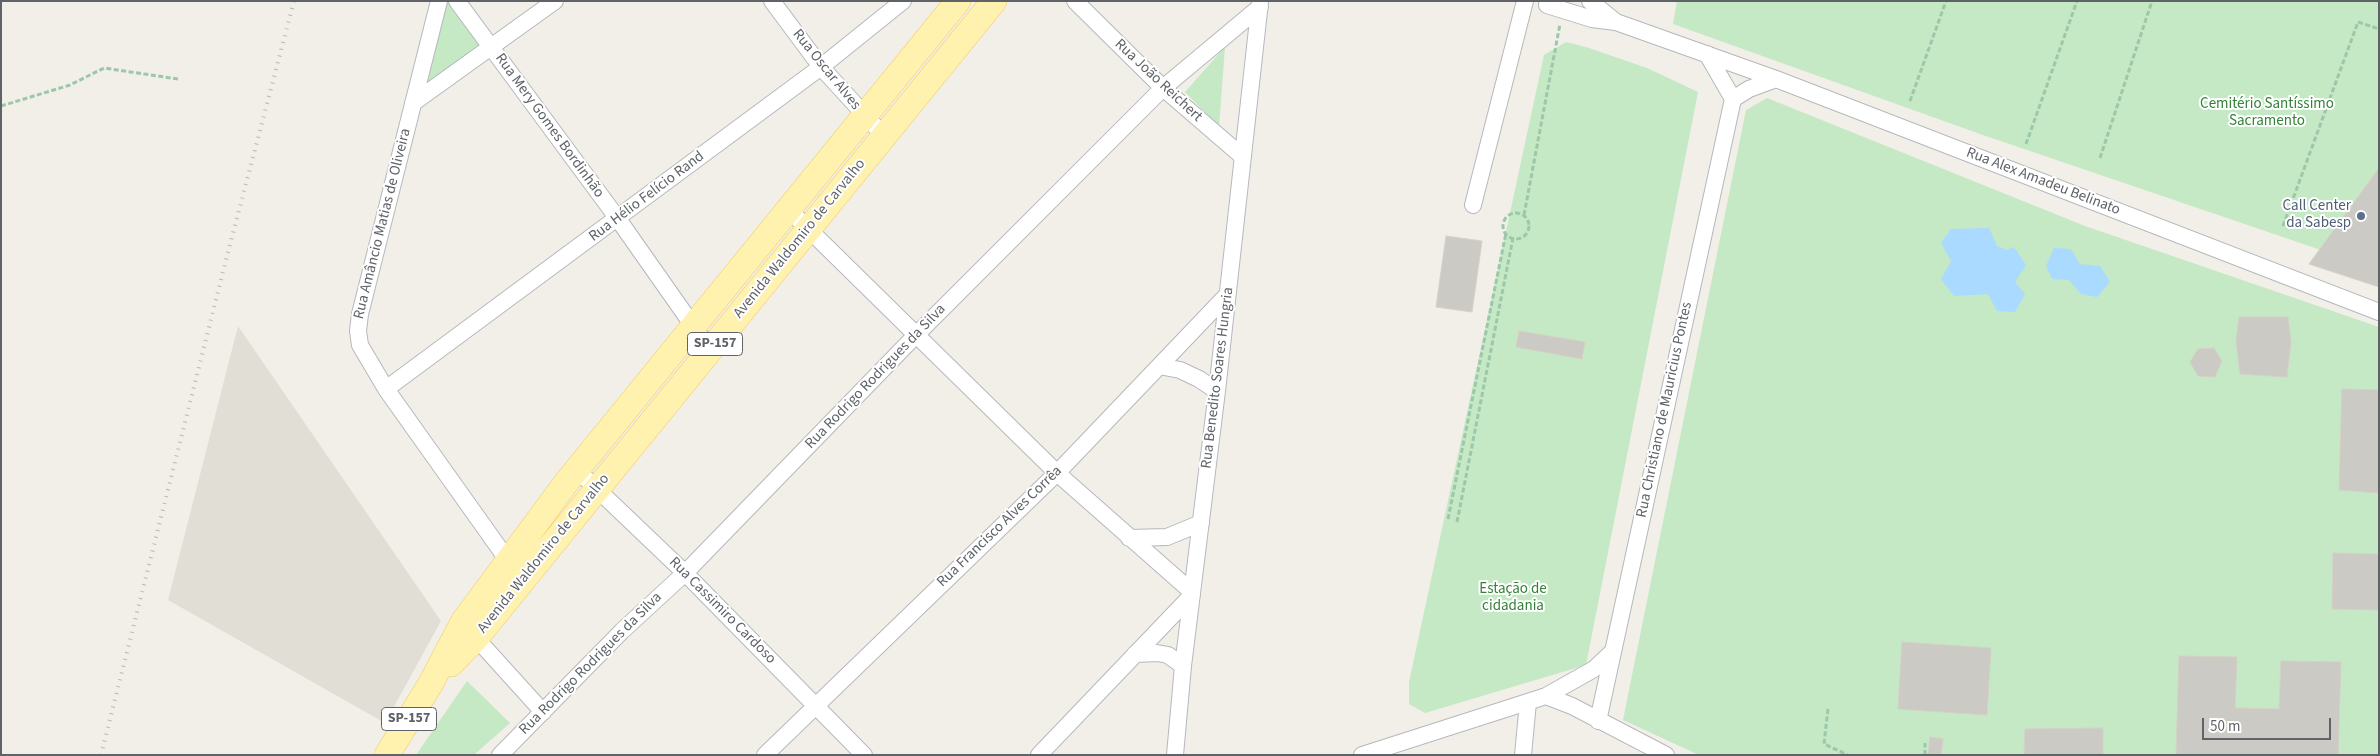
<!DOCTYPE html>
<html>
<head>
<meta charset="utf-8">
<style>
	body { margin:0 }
	#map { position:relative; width:2380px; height:756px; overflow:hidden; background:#f1efe8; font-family:"Source Sans 3",sans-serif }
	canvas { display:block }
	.frame { position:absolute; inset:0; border:2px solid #5f6368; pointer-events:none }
	.scale { position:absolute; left:2202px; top:718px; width:129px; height:22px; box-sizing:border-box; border:2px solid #5f6368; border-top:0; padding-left:6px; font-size:15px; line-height:18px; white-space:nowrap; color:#5f6368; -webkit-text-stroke:4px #fff; paint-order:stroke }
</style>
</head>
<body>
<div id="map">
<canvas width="2380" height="756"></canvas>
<div class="frame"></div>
<div class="scale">50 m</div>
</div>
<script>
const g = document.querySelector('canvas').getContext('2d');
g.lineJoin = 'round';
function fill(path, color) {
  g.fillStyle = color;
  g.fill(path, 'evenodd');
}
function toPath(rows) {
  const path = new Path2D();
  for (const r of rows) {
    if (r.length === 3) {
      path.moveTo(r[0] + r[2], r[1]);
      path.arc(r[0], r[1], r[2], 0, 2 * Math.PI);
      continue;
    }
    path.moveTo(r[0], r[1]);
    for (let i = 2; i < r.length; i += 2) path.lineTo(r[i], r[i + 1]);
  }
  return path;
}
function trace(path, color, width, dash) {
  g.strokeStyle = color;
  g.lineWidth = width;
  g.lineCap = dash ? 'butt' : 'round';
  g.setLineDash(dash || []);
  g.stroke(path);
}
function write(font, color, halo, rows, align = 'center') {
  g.font = font + ' "Source Sans 3",sans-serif';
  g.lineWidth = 4;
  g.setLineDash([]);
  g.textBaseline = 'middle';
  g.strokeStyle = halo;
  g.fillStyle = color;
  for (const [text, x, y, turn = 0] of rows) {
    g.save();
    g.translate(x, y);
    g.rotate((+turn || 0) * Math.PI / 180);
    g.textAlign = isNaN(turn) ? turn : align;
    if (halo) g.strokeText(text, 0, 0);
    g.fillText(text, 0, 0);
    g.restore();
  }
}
const education = toPath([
	[238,326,441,621,385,723,168,600]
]);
const green = toPath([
	[441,1,453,1,488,47,419,96],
	[1677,1,2379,1,2379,168,2321,250,1980,134,1673,24],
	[1566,42,1589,48,1647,68,1698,92,1586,665,1425,713,1409,704,1409,682,1544,55],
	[1225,47,1219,127,1185,92],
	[1767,98,2085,226,2379,327,2379,755,1699,755,1623,720,1746,110],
	[467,681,510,723,474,755,416,755]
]);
const water = toPath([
	[1989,228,1997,246,2007,250,2014,247,2026,265,2015,282,2025,294,2015,312,1997,311,1988,294,1954,296,1941,279,1951,261,1941,243,1951,229],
	[2054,248,2071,249,2080,264,2100,266,2110,282,2097,297,2081,294,2069,280,2052,279,2046,266]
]);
const building = toPath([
	[2379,168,2379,287,2309,264,2379,168],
	[1446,236,1482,241,1472,312,1436,307,1446,236],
	[2239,317,2288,317,2291,342,2287,377,2240,374,2236,341,2239,317],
	[1519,331,1585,342,1582,359,1516,347,1519,331],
	[2214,348,2222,361,2215,377,2198,376,2190,362,2198,349,2214,348],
	[2342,389,2379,390,2379,493,2339,490,2342,389],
	[2333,553,2379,554,2379,610,2332,609,2333,553],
	[1902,642,1991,648,1987,715,1898,709,1902,642],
	[2179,656,2237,657,2235,708,2279,709,2281,661,2341,662,2338,755,2176,755,2179,656],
	[2103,728,2103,755,2024,755,2025,729,2103,728],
	[1930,737,1943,739,1941,755,1928,755,1930,737]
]);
const path = toPath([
	[1910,101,1946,1],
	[1,106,70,85,104,68,178,79],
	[2026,144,2077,1],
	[2100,158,2152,1],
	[1516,226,13],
	[1524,215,1560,24],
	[2283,226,2358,22,2379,29],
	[1448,519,1506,233],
	[1457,522,1513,238],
	[1828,709,1824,744,1848,755],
	[1925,755,1925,743]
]);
const minor = toPath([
	[439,1,360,314,358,331,360,345,386,389,514,569],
	[457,1,618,219,710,350],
	[772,1,821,67,884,136],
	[1075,1,1163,88,1243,157],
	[1547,5,1592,19,1616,22,1590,1],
	[1616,22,1776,79,2379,312],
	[1733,99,1749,89,1776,79],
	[413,103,555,1],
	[1473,205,1525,1],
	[789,210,1057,473,1192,592],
	[1159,366,1180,370,1199,379,1217,391],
	[386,389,821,67,903,1],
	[577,470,685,573,864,755],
	[1129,538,1167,537,1201,523],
	[476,638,543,712],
	[1135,654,1157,653,1168,655,1183,666],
	[1546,696,1572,706,1666,755],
	[1598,721,1733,99,1707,54],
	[500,755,622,631,685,573,916,335,1163,88,1260,7],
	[765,755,1057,473,1228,294],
	[1039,755,1192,595],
	[1175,755,1183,666,1217,391,1260,2],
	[1362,755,1546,696,1594,669,1611,653],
	[1523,755,1528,702]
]);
const primary = toPath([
	[451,664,476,638,994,1],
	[387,755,431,683,463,622,566,483,958,1]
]);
const rail = toPath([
	[101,755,227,256,294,1]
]);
const markers = [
	[2361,216,5,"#5c6f8a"]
];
const shields = [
	[715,344,55],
	[409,719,55]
];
const shieldNames = [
	["SP-157",715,344],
	["SP-157",409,719]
];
const streetNames = [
	["Rua Oscar Alves",826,70,51],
	["Rua João Reichert",1158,81,43],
	["Rua Mery Gomes Bordinhão",549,126,54],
	["Rua Alex Amadeu Belinato",2043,182,21],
	["Rua Hélio Felício Rand",647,197,-37],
	["Rua Amâncio Matias de Oliveira",383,224,-76],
	["Avenida Waldomiro de Carvalho",800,239,-51],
	["Rua Rodrigo Rodrigues da Silva",876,377,-46],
	["Rua Benedito Soares Hungria",1218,378,-83],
	["Rua Christiano de Mauricius Pontes",1665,410,-78],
	["Rua Francisco Alves Corrêa",1000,527,-44],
	["Avenida Waldomiro de Carvalho",544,554,-51],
	["Rua Cassimiro Cardoso",722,611,45],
	["Rua Rodrigo Rodrigues da Silva",591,664,-45]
];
const parkNames = [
	["Cemitério Santíssimo",2267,105],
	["Sacramento",2267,122],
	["Estação de",1513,590],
	["cidadania",1513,607]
];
const serviceNames = [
	["Call Center",2351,207],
	["da Sabesp",2351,224]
];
fill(education, '#e1ded6');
fill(green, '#c5e8c5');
fill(water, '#aadaff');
fill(building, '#cccac5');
trace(building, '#d6d1c6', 1);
trace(minor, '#b5b8bc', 18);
trace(primary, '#f2c960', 26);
trace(path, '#9cc7a9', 3, [5, 2.5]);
trace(minor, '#fff', 16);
trace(primary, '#fff2af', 25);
trace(rail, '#b6b7b8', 4, [1, 6]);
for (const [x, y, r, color] of markers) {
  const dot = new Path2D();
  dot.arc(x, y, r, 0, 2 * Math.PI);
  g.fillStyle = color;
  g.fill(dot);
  trace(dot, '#fff', 2);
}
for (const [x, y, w] of shields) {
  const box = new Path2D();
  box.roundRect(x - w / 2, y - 11.5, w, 23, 4);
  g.fillStyle = '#fff';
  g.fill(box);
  trace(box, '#5f6368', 1);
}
write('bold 14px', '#5f6368', null, shieldNames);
write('15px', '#5f6368', '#fff', streetNames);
write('15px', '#348238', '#fff', parkNames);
write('15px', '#4e5e75', '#fff', serviceNames, 'right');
</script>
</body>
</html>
